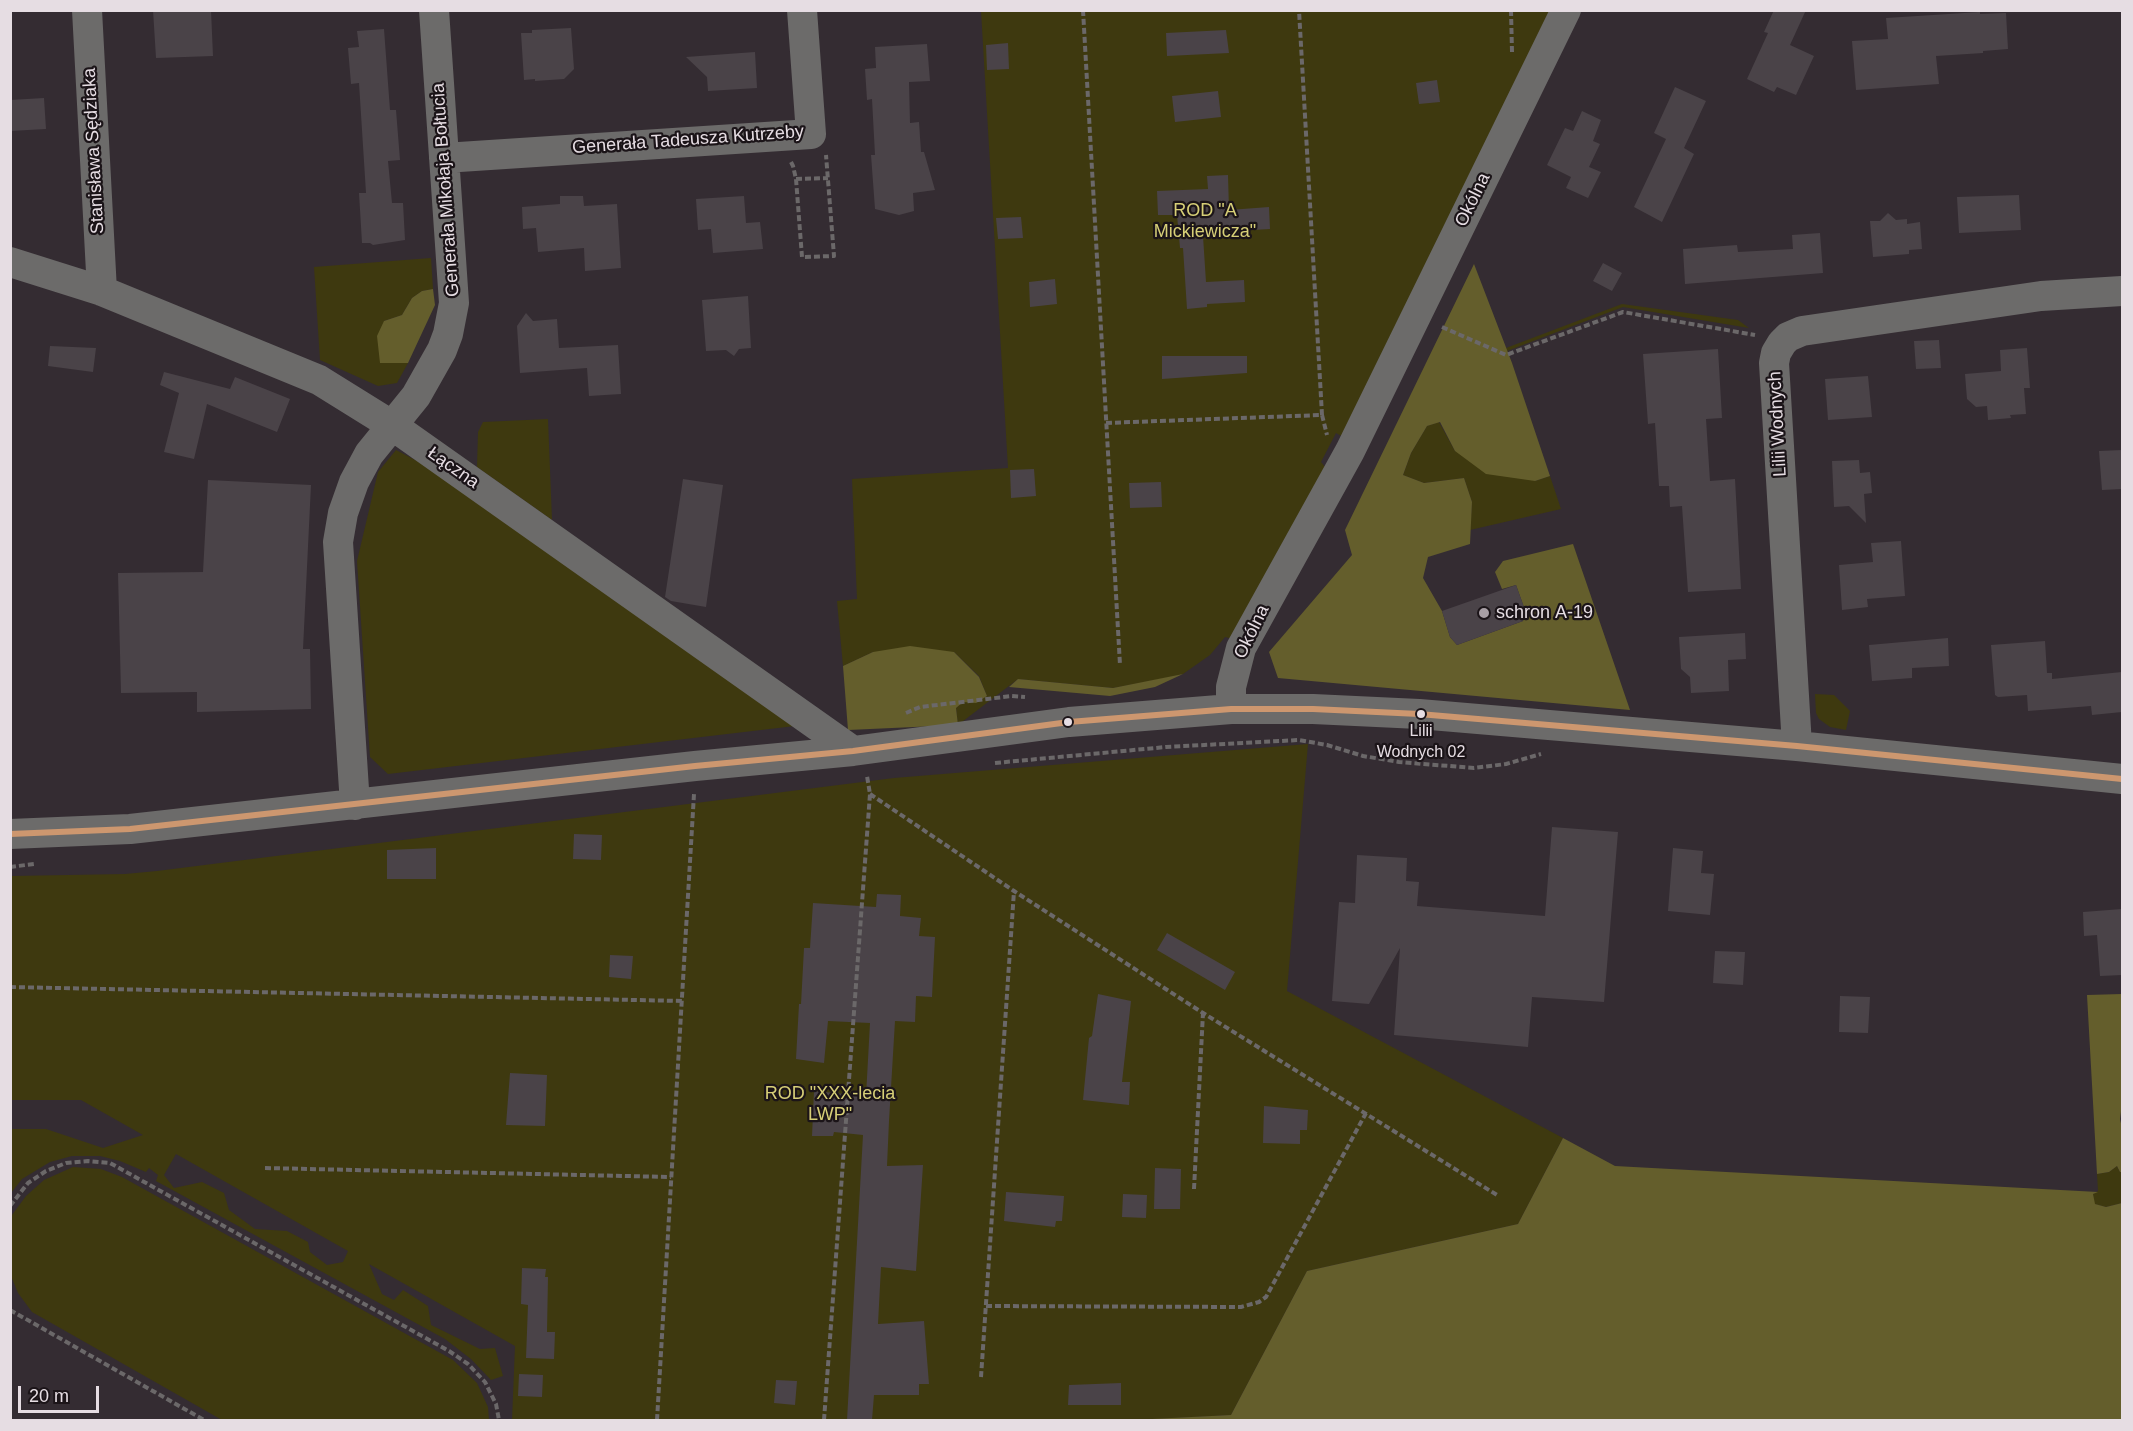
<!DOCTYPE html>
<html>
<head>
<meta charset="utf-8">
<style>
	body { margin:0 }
	#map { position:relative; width:2133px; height:1431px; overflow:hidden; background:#342c32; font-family:Helvetica,sans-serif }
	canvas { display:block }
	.frame { position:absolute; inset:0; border:12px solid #e6dde3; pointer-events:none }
	.scale { position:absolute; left:18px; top:1386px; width:81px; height:27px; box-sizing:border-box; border:3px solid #e6dde3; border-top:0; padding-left:8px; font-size:18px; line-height:21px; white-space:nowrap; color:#e6dde3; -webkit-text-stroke:4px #1b1418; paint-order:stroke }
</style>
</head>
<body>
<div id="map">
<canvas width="2133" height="1431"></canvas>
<div class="frame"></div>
<div class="scale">20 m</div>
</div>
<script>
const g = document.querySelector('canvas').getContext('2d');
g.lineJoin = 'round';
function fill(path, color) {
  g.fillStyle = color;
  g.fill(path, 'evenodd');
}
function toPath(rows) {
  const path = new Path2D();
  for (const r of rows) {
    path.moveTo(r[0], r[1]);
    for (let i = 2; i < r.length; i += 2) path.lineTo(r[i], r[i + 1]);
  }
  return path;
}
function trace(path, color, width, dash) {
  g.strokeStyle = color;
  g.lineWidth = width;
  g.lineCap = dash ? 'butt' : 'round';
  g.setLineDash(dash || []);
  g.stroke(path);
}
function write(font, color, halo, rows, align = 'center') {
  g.font = font + ' Helvetica,sans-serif';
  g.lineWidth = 4.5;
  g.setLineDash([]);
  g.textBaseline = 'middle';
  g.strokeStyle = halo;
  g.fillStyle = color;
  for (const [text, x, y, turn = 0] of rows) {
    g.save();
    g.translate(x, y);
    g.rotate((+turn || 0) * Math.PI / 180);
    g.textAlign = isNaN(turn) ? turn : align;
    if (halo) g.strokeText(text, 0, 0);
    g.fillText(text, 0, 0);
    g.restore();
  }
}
const green = toPath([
	[981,11,1550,11,1343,437,1336,433,1321,462,1326,468,1233,639,1225,637,1210,655,1183,674,1161,679,1113,688,1018,679,958,725,956,708,963,701,976,703,987,696,979,676,954,652,873,652,843,666,837,601,857,599,852,479,1008,468],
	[431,258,433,289,422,291,412,298,402,315,384,321,380,363,408,363,397,383,378,386,320,360,314,267],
	[1622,304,1738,320,1749,328,1623,307,1507,351,1506,348],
	[548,419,552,520,477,467,478,432,483,422],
	[1439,422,1455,451,1535,481,1550,476,1561,509,1470,530,1472,502,1464,478,1424,483,1403,475,1411,453,1427,426],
	[396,450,461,484,795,726,388,774,370,757,357,561,378,472],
	[1815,694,1834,695,1850,711,1846,730,1830,727,1819,719,1816,713],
	[1308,744,1287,991,1563,1138,1518,1224,1307,1271,1231,1415,1140,1420,512,1420,515,1346,369,1264,382,1294,394,1300,403,1290,428,1306,431,1325,480,1349,495,1348,503,1376,491,1380,471,1359,445,1339,156,1181,158,1175,149,1168,146,1172,120,1161,100,1156,72,1156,50,1162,22,1179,11,1193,11,1129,46,1129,103,1148,143,1135,81,1100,11,1100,11,876,125,874,157,871,894,778],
	[176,1154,348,1251,343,1262,327,1265,310,1252,308,1242,287,1231,255,1229,229,1210,224,1193,202,1182,174,1188,164,1175],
	[2117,1166,2120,1172,2122,1172,2122,1203,2106,1207,2094,1204,2093,1194,2098,1191,2097,1174,2109,1172],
	[73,1167,101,1169,122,1177,453,1360,477,1383,488,1407,489,1420,222,1420,32,1312,18,1293,11,1276,11,1220,12,1215,26,1196,44,1180]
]);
const forest = toPath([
	[1474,264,1512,363,1550,476,1535,481,1486,474,1455,451,1440,422,1427,426,1411,453,1403,475,1424,483,1464,478,1472,502,1470,544,1428,557,1423,578,1442,611,1450,637,1457,645,1523,621,1525,610,1516,585,1502,589,1495,572,1503,561,1573,544,1630,710,1278,678,1269,652,1352,555,1345,530],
	[433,289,435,305,408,363,380,363,377,336,384,321,402,315,412,298,422,291],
	[910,646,954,652,979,677,987,696,976,703,963,702,956,708,958,725,848,730,843,666,873,652],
	[1183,674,1155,687,1110,696,1009,687,1018,679,1113,688],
	[2122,994,2122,1104,2120,1119,2122,1128,2122,1172,2120,1172,2117,1166,2109,1172,2097,1174,2087,995],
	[1563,1138,1615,1166,2098,1192,2093,1194,2095,1204,2106,1207,2122,1203,2122,1420,1132,1420,1231,1415,1307,1271,1518,1224]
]);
const building = toPath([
	[153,10,211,10,213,56,156,58],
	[1774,10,1806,10,1790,45,1814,56,1796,95,1777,87,1774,92,1747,79,1768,33,1764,32],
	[1980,12,1980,14,2006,13,2008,49,1983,51,1983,53,1936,56,1939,84,1856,90,1852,41,1888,39,1886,18],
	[571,28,574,69,564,79,535,81,535,79,524,80,521,33,532,33,532,30],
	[384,29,390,110,396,110,400,160,388,161,392,203,403,203,405,240,373,245,370,243,362,243,359,193,366,193,359,83,351,84,348,48,359,47,357,31],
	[1226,30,1229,53,1167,56,1166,33],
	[1008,43,1009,69,987,70,986,45],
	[927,44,930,81,909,82,910,123,919,122,921,152,924,152,935,190,913,193,914,211,899,215,875,209,871,155,875,155,872,99,867,100,865,69,876,68,875,47],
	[755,52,757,88,708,91,707,77,686,57],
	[1437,80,1440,102,1419,104,1416,83],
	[1675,87,1706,101,1684,148,1694,154,1662,222,1634,207,1666,139,1654,133],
	[1218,91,1221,117,1175,122,1172,96],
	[44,98,46,129,10,131,10,100],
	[1582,111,1601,120,1593,141,1600,144,1589,167,1601,172,1588,198,1566,188,1571,177,1547,165,1565,128,1573,131],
	[1228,175,1229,210,1269,207,1270,229,1216,232,1216,235,1203,236,1206,282,1244,280,1245,302,1207,304,1207,307,1187,309,1183,248,1180,248,1177,215,1158,215,1157,191,1208,189,1207,176],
	[2019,195,2021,230,1959,233,1957,197],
	[560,196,583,196,584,206,617,204,621,268,585,271,584,248,538,252,536,228,523,229,522,207,560,204],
	[744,196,746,223,760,222,763,249,713,253,711,229,698,230,696,199],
	[1888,213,1896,220,1907,219,1907,224,1920,222,1922,249,1909,250,1909,254,1873,257,1870,221,1880,221],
	[1021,217,1023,238,998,239,996,218],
	[1820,233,1823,273,1685,284,1683,249,1737,245,1738,252,1793,249,1792,235],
	[1603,263,1622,273,1612,291,1593,281],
	[1055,279,1057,304,1030,307,1029,282],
	[748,296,751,348,739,349,734,356,726,350,706,351,702,300],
	[526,313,533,321,557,319,559,348,618,345,621,394,589,396,587,368,520,373,517,326],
	[1939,340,1941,368,1916,369,1914,341],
	[50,346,96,348,93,372,48,366],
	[2027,348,2030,388,2024,388,2026,414,2010,415,2011,418,1988,420,1987,406,1976,407,1967,399,1965,374,2001,371,2000,350],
	[1718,349,1722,418,1706,419,1710,481,1735,479,1741,589,1688,592,1682,506,1670,507,1669,486,1659,486,1655,423,1648,424,1643,354],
	[1162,356,1247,356,1247,373,1162,379],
	[164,372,230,389,235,377,290,399,277,432,207,404,194,459,164,452,179,393,160,385],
	[1868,376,1872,417,1828,420,1825,379],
	[2122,450,2122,489,2102,490,2099,451],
	[1859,460,1860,473,1870,472,1872,493,1864,494,1866,523,1849,506,1834,507,1832,461],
	[1034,469,1036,496,1011,498,1010,470],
	[683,479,723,485,706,607,671,601,665,597],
	[208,480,311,485,303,649,310,649,311,709,197,712,197,692,121,693,118,573,203,572],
	[1161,482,1162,507,1130,508,1129,483],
	[1901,541,1905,596,1867,599,1868,607,1842,610,1839,565,1873,562,1871,543],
	[1516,585,1525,610,1523,621,1457,645,1450,637,1442,611],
	[1745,633,1746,659,1728,660,1729,691,1691,693,1690,677,1681,669,1679,637],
	[1948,638,1949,666,1912,668,1912,678,1872,681,1869,645],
	[2045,641,2047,673,2052,673,2052,679,2122,672,2122,712,2092,715,2091,706,2028,711,2027,695,1998,697,1995,695,1991,645],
	[1552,827,1618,832,1604,1002,1532,997,1528,1047,1394,1035,1400,948,1369,1004,1332,1001,1339,902,1355,903,1357,855,1407,858,1406,881,1419,882,1417,906,1545,916],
	[574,834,602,835,601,860,573,859],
	[436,848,436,879,387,879,387,850],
	[1673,848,1703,851,1701,873,1714,874,1710,915,1668,911],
	[877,894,901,895,900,916,921,918,919,936,935,937,932,997,916,996,915,1022,895,1021,889,1121,887,1166,923,1165,916,1271,881,1267,878,1324,924,1321,929,1384,919,1384,919,1395,874,1395,872,1420,847,1420,863,1135,834,1132,833,1136,812,1136,814,1091,866,1096,870,1023,828,1021,824,1063,796,1059,799,1004,801,1004,804,948,810,948,813,903,876,907],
	[2122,909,2122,975,2100,976,2097,935,2084,936,2083,912],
	[1167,933,1235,972,1225,990,1157,950],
	[1715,951,1745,952,1743,985,1713,983],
	[610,955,633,956,631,979,609,977],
	[1098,994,1131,1001,1122,1082,1130,1082,1129,1105,1083,1100,1089,1038,1092,1036],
	[1840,996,1870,997,1868,1033,1839,1032],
	[510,1073,547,1075,545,1126,506,1125],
	[1264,1106,1308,1110,1307,1130,1300,1130,1300,1144,1263,1143],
	[1155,1168,1181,1169,1180,1209,1154,1209],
	[1006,1192,1064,1196,1062,1221,1056,1221,1055,1227,1004,1221],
	[1123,1194,1147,1195,1146,1218,1122,1217],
	[522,1268,546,1269,545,1277,548,1277,547,1332,555,1332,554,1359,526,1358,528,1305,521,1304],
	[519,1374,543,1375,542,1397,518,1396],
	[776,1380,797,1381,795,1405,774,1403],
	[1121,1383,1121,1405,1068,1405,1069,1385]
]);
const path = toPath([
	[1083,10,1120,665],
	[1511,10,1512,52],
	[791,162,793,166,796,179,802,257,834,256,826,155],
	[796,179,828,178],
	[1442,327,1506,355,1623,312,1755,335],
	[1322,415,1327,435],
	[1106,423,1322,415,1299,10],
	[906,713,920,707,1012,696,1025,697],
	[995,763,1166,747,1299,740,1327,745,1363,756,1399,762,1474,768,1506,764,1541,754],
	[870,794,1014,891,1203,1013,1497,1195],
	[10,867,34,864],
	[10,987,682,1001],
	[265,1168,671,1177],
	[1194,1189,1203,1013],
	[10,1206,28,1183,46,1171,66,1163,88,1161,110,1163,449,1351,468,1364,485,1382,496,1404,499,1420],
	[986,1306,1241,1307,1259,1302,1266,1297,1366,1113],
	[10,1310,204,1420],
	[981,1377,1014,891],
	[657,1420,694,794],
	[824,1420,870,794,867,776]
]);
const minor = toPath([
	[87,10,102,291],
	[444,158,811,134,802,10],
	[10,262,102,291,319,380,393,426,853,751],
	[1231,709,1231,687,1241,648,1350,451,1566,10],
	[1797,746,1774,363,1776,353,1782,343,1788,337,1802,331,2041,296,2122,291],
	[355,805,338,542,343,513,354,482,369,454,416,396,442,350,448,334,454,303,434,10],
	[10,834,130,829,695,766,853,751,1069,722,1231,709,1313,709,1419,714,1797,746,2122,779]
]);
const bus1 = toPath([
	[10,834,130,829,695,766,853,751,1069,722,1231,709,1313,709,1419,714,1797,746,2122,779]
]);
const markers = [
	[1484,613,6,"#a89fa5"],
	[1421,714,5,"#e6dde3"],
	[1068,722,5,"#e6dde3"]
];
const busNames = [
	["Lilii",1421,732],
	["Wodnych 02",1421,753]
];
const streetNames = [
	["Generała Tadeusza Kutrzeby",688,140,-4],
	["Stanisława Sędziaka",94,151,-93],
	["Generała Mikołaja Bołtucia",446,190,-94],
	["Okólna",1473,200,-64],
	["Lilii Wodnych",1778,424,-93],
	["Łączna",453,468,35],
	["Okólna",1252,632,-64]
];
const parkNames = [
	["ROD \"A",1205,211],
	["Mickiewicza\"",1205,232],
	["ROD \"XXX-lecia",830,1094],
	["LWP\"",830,1115]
];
const poiNames = [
	["schron A-19",1496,613]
];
fill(green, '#3e390f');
fill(forest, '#645e2c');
fill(building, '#4a4348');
trace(path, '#6b6869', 4, [6, 3]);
trace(minor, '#6c6b6a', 30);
trace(bus1, '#cd976f', 6);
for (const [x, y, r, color] of markers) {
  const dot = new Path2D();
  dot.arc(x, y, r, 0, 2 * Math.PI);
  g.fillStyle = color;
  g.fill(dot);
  trace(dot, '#1b1418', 2);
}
write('16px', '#e6dde3', '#1b1418', busNames);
write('18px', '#e6dde3', '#1b1418', streetNames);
write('18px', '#d7cf77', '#1b1418', parkNames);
write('18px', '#e6dde3', '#1b1418', poiNames, 'left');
</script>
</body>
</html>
